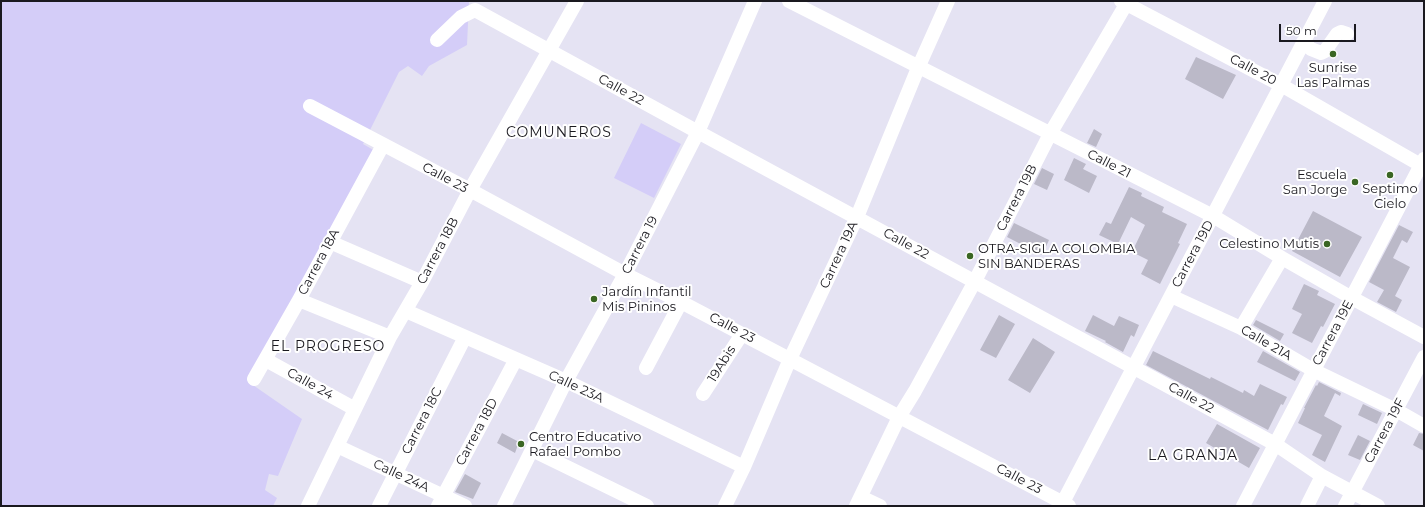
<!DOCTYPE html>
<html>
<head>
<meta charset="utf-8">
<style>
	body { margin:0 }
	#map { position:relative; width:1425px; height:507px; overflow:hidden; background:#e5e3f3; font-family:Montserrat,sans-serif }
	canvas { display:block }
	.frame { position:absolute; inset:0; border:2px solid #1a191f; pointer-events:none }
	.scale { position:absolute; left:1279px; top:24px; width:77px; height:18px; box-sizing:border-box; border:2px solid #1a191f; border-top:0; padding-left:5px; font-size:12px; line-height:14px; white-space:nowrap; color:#1a191f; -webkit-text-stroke:3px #fff; paint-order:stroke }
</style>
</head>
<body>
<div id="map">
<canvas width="1425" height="507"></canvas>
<div class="frame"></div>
<div class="scale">50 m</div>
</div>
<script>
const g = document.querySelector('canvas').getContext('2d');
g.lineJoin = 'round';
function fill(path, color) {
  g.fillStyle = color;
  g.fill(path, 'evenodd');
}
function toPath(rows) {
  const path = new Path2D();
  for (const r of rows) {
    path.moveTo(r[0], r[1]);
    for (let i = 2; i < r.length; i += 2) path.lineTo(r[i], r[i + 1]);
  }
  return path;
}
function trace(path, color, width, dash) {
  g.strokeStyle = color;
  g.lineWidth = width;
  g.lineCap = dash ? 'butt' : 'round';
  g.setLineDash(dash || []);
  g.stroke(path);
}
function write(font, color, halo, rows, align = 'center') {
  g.font = font + ' Montserrat,sans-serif';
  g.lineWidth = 4;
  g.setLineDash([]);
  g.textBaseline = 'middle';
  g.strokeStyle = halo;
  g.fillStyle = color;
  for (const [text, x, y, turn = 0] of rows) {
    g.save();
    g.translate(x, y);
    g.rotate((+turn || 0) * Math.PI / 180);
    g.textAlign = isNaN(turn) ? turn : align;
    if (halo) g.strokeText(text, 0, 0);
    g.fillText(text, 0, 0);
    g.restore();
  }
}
const green = toPath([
	[1,1,469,1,467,45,429,66,422,76,408,66,399,72,363,144,377,152,250,383,302,419,278,476,269,474,265,490,277,498,273,506,1,506],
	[641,123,681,144,654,198,614,178]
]);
const building = toPath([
	[1196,57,1236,75,1223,99,1185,79],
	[1094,129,1102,134,1096,147,1087,143],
	[1074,158,1086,164,1083,169,1097,176,1089,193,1064,180],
	[1042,168,1054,174,1047,190,1034,184],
	[1129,187,1142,193,1141,196,1164,207,1162,212,1187,224,1178,243,1180,244,1160,284,1141,274,1148,260,1132,252,1145,225,1131,217,1118,244,1099,235,1106,222,1111,224],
	[1313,211,1362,237,1340,277,1292,251],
	[1014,223,1049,240,1042,255,1007,237],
	[1399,225,1413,232,1407,243,1402,240,1393,258,1410,267,1395,296,1402,300,1396,312,1377,302,1384,290,1369,282],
	[1304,284,1319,291,1317,295,1335,304,1323,327,1321,326,1312,343,1292,333,1302,314,1292,309],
	[999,315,1015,324,996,358,980,350],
	[1093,315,1114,326,1119,316,1139,325,1134,337,1131,335,1123,352,1105,342,1106,341,1085,331],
	[1256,320,1284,334,1280,341,1253,325],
	[1033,338,1055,352,1030,393,1008,380],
	[1153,351,1210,379,1211,377,1243,393,1244,390,1254,396,1260,384,1287,397,1283,405,1281,404,1268,430,1146,365],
	[1263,351,1300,372,1295,381,1257,362],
	[1319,382,1341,393,1340,396,1335,393,1324,416,1342,426,1325,462,1312,455,1322,435,1298,423,1305,408,1304,408,1316,385,1317,386],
	[1363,404,1382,413,1377,424,1358,415],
	[1217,424,1260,448,1249,468,1206,443],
	[502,433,519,442,515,453,497,443],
	[1419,433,1424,434,1424,451,1413,445],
	[1358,435,1370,441,1360,460,1348,455],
	[465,474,481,483,473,499,455,492]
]);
const minor = toPath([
	[789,1,1213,216,1282,258,1352,298,1424,337],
	[1121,1,1281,85,1424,167],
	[437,40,461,17,475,10,698,132,1275,444,1322,476,1378,506],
	[1303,42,1311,49,1321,53,1325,51,1337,34,1341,32,1347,34],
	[310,106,470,190,625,274,681,302,1069,506],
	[330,242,422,282],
	[1171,296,1241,328,1313,370,1396,410,1424,426],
	[299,300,390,337],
	[406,311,566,381,744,467],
	[1241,328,1282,258],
	[266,360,355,409],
	[646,368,681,302],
	[254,379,299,300,383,145],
	[703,394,742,334],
	[337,446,465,506],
	[532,450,647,506],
	[861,497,880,506],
	[308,506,390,337,422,282,470,190,577,1],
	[379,506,465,337],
	[438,506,516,359],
	[504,506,566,381,625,274,698,132,755,1],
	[725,506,744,467,790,359,857,217,918,68,948,1],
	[856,506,899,417,915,391,975,281,1050,134,1128,1],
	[1061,506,1325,1],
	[1243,506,1424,159],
	[1307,506,1322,476],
	[1345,506,1424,357]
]);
const markers = [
	[1333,54,4,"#3a6623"],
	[1390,175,4,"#3a6623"],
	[1355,182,4,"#3a6623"],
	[1327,244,4,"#3a6623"],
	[970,256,4,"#3a6623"],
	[594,299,4,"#3a6623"],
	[521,444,4,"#3a6623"]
];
const poiNames = [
	["Sunrise",1333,68,"center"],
	["Las Palmas",1333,83,"center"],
	["Escuela",1347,175,"right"],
	["San Jorge",1347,190,"right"],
	["Septimo",1390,189,"center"],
	["Cielo",1390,204,"center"],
	["Celestino Mutis",1319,244,"right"],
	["OTRA-SIGLA COLOMBIA",978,249],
	["SIN BANDERAS",978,264],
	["Jardín Infantil",602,292],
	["Mis Pininos",602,307],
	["Centro Educativo",529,437],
	["Rafael Pombo",529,452]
];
const streetNames = [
	["Calle 20",1253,70,28],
	["Calle 22",621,90,29],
	["Calle 21",1109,164,27],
	["Calle 23",445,178,28],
	["Carrera 19B",1017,198,-63],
	["Calle 22",906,244,29],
	["Carrera 19",640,245,-63],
	["Carrera 18B",438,251,-62],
	["Carrera 19D",1193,254,-62],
	["Carrera 19A",839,255,-65],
	["Carrera 18A",319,262,-62],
	["Calle 23",732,328,28],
	["Carrera 19E",1333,333,-62],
	["Calle 21A",1266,343,30],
	["19Abis",722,364,-58],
	["Calle 24",310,384,29],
	["Calle 23A",576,387,25],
	["Calle 22",1191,398,29],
	["Carrera 18C",422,421,-63],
	["Carrera 19F",1385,431,-62],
	["Carrera 18D",477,432,-62],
	["Calle 24A",401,476,25],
	["Calle 23",1019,479,28]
];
const neighbourhoodNames = [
	["COMUNEROS",559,133],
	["EL PROGRESO",328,347],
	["LA GRANJA",1193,456]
];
fill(green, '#d4cdf8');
fill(building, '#bbb9c8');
trace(minor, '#fff', 14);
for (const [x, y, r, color] of markers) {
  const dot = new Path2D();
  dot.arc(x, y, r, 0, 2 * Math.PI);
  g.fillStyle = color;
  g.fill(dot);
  trace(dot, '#fff', 1.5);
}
write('13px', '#1a191f', '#fff', poiNames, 'left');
write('13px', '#1a191f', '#fff', streetNames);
g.letterSpacing = '1px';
write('14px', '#1a191f', '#fff', neighbourhoodNames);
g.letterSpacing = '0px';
</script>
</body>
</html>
